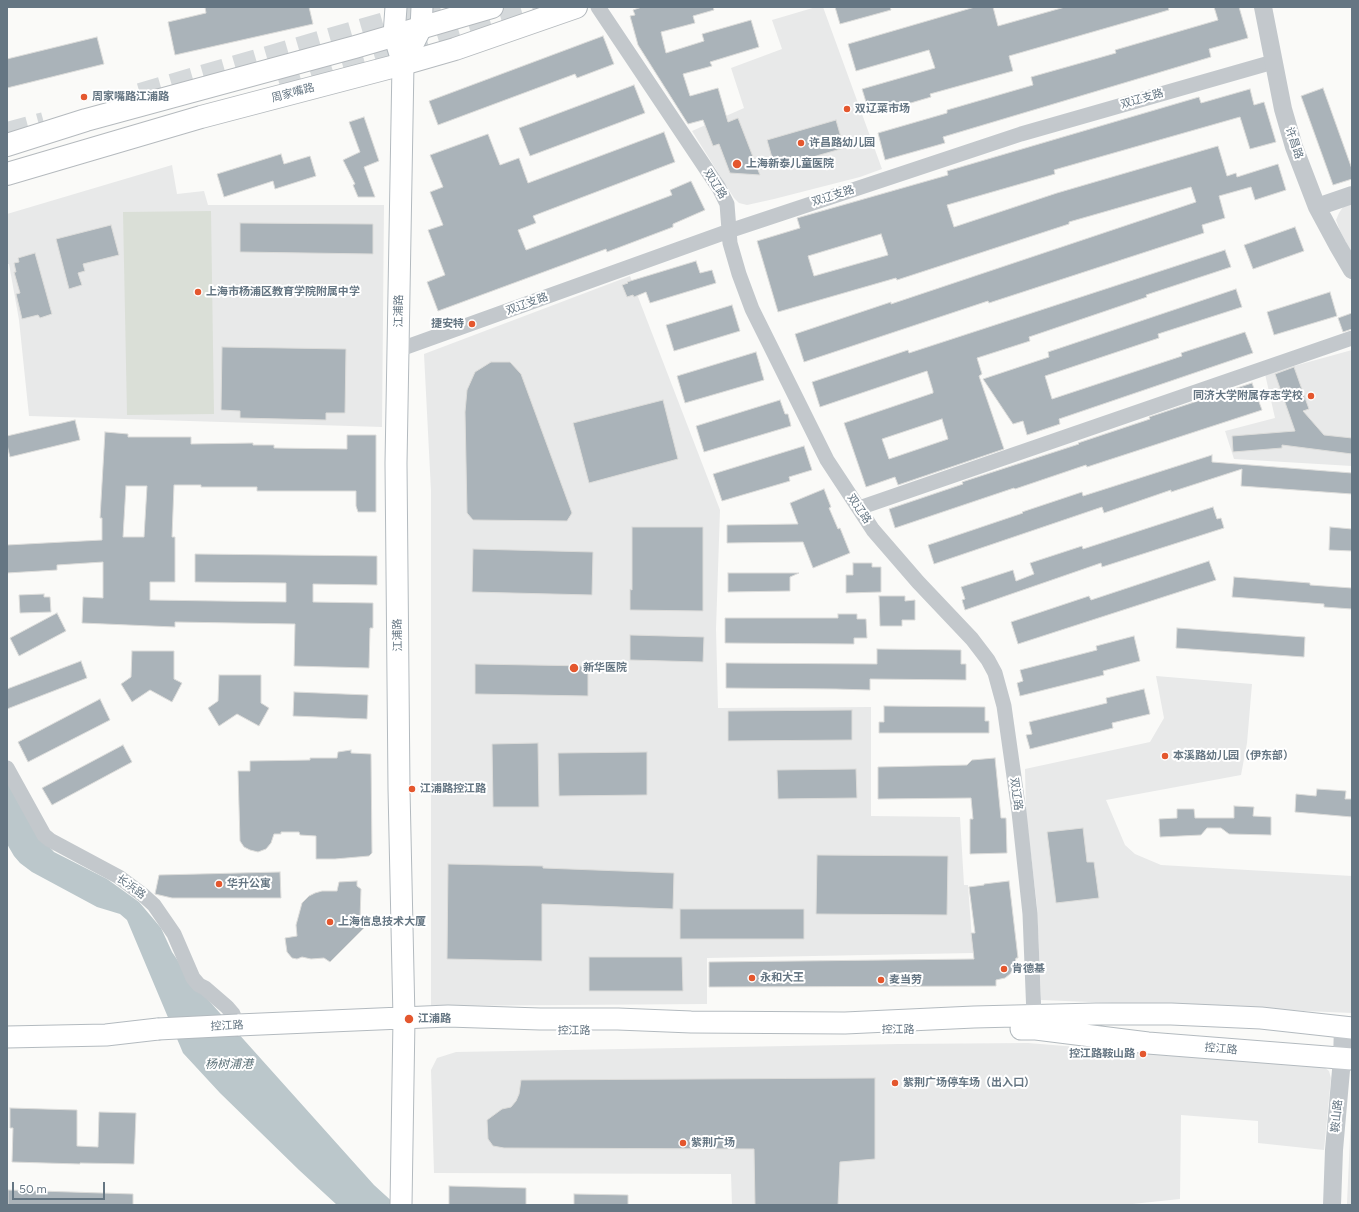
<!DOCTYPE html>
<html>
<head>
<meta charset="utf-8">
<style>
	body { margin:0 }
	#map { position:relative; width:1359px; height:1212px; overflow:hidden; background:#fafaf8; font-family:Figtree,sans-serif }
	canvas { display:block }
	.frame { position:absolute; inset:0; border:8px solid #657683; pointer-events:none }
	.scale { position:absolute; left:12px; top:1182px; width:93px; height:18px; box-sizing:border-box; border:2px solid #657683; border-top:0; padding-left:5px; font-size:12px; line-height:14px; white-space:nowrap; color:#657683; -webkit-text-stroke:3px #fff; paint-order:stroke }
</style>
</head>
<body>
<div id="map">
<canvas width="1359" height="1212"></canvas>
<div class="frame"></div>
<div class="scale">50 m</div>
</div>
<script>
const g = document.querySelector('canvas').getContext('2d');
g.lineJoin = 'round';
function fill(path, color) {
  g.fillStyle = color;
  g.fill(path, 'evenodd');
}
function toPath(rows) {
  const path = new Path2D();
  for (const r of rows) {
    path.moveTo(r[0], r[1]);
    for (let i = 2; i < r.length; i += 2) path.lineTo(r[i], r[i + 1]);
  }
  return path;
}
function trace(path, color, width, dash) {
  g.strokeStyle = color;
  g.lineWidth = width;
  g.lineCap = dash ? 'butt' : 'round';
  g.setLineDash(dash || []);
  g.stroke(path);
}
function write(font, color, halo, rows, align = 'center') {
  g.font = font + ' Figtree,"Noto Sans SC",sans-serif';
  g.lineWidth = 4;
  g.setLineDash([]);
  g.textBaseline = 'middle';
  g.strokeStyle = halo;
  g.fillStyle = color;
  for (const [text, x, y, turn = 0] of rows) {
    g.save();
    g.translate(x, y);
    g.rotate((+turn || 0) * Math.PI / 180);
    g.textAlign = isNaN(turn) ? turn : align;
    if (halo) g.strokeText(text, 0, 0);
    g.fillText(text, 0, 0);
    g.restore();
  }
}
const built = toPath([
	[816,7,823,7,882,169,860,177,774,199,747,205,739,203,734,198,692,131,744,108,731,68,782,49,772,20],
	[172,165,177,194,204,191,208,205,384,205,382,427,29,416,19,320,9,264,7,264,7,214],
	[1352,204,1352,253,1340,231,1336,220,1339,213,1343,207],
	[630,276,720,510,716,629,718,708,871,707,871,816,960,817,964,885,968,885,973,953,707,958,707,1004,431,1006,431,491,424,354],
	[1352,350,1352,466,1234,459,1225,431,1275,418,1265,374],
	[1156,676,1252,684,1247,743,1241,775,1106,800,1125,845,1135,854,1161,865,1352,876,1352,1013,1041,1000,1037,906,1026,814,1025,769,1150,742,1164,718],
	[1028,1043,1324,1067,1329,1071,1331,1078,1324,1150,1258,1143,1258,1121,1181,1115,1180,1199,1123,1205,732,1205,731,1174,434,1173,431,1070,437,1058,456,1052,899,1044],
	[1352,1093,1352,1205,1347,1205,1347,1203]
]);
const green = toPath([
	[211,211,214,414,127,415,123,212]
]);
const water = toPath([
	[7,777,42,839,54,852,107,879,139,902,161,928,172,952,193,983,374,1185,396,1205,337,1205,299,1170,220,1093,183,1053,127,920,120,914,97,907,32,872,20,863,14,856,7,844]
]);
const building = toPath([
	[205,7,309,7,313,24,175,55,168,22,206,13,205,7],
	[642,7,713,7,714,10,693,16,695,23,661,32,666,53,704,41,702,34,751,20,759,47,710,62,712,66,683,74,690,96,718,88,728,122,738,118,760,175,730,173,719,144,713,146,703,120,688,124,638,45,630,16,635,15,633,10,642,7],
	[835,7,890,7,891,10,840,24,835,7],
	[975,7,993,7,998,26,1065,7,1168,7,1169,10,1009,56,1013,71,930,94,931,97,870,115,862,89,935,68,929,50,856,71,848,44,975,7],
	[1214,7,1239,7,1248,38,1209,49,1211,57,943,137,945,143,885,160,878,133,947,113,947,110,1033,85,1031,77,1116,53,1115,50,1218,20,1214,7],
	[603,36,614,64,577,78,575,74,438,125,429,101,603,36],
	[97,37,104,64,7,88,7,59,97,37],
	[634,85,645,113,530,156,519,128,634,85],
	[1323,88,1352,169,1352,179,1333,185,1301,96,1323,88],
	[1250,89,1254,105,1264,102,1276,142,1250,149,1240,117,1054,170,1055,174,947,205,954,227,1057,193,1218,146,1227,176,1236,173,1237,177,1278,164,1286,190,1255,200,1251,187,1219,196,1225,218,1202,225,1204,233,989,303,988,301,804,362,795,334,891,302,891,304,1196,202,1191,187,1069,222,1069,224,897,280,896,278,778,312,757,241,800,228,797,218,948,175,947,171,1199,97,1201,103,1250,89],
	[881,234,888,255,814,276,808,256,881,234],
	[364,117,379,161,364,167,375,197,358,197,353,185,355,184,343,160,360,152,349,122,364,117],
	[836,120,844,148,775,168,767,140,836,120],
	[664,132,675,162,533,216,536,223,518,230,526,250,672,195,670,190,691,181,705,210,673,224,673,227,607,252,606,249,438,311,427,282,445,275,428,230,443,225,430,192,443,187,430,155,488,134,500,165,519,158,528,183,664,132],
	[281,154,284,164,310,156,316,176,275,189,273,181,224,197,217,174,281,154],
	[240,223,373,224,373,254,240,252,240,223],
	[111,225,119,255,83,264,85,271,78,273,82,285,69,289,56,239,111,225],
	[1295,227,1304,251,1253,269,1244,245,1295,227],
	[1225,250,1231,267,1146,295,1147,297,1029,337,1030,341,977,358,982,374,979,376,1004,449,898,485,895,477,866,487,844,423,933,393,933,391,927,371,820,407,812,382,908,350,909,353,1225,250],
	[942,419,948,439,889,459,882,439,942,419],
	[35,253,52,314,40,318,38,315,22,319,16,294,20,293,14,272,16,272,14,263,19,262,18,258,35,253],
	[696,261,700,273,712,270,716,283,650,303,646,292,634,297,633,295,627,297,622,285,628,283,627,282,696,261],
	[1236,289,1242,307,1158,334,1159,338,1045,376,1052,399,1182,356,1181,353,1245,332,1253,353,1059,419,1060,424,1027,435,1023,421,1013,424,983,379,1049,357,1048,352,1236,289],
	[1330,292,1337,316,1274,335,1267,312,1330,292],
	[732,305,740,331,674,351,666,325,732,305],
	[1352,313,1352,329,1343,332,1338,318,1352,313],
	[222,347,346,349,345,413,326,413,326,420,240,418,240,411,221,410,222,347],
	[756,352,764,380,685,403,677,376,756,352],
	[491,362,510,362,521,374,572,513,567,521,473,520,467,513,465,412,467,390,475,372,491,362],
	[1294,367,1309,409,1303,411,1324,435,1352,438,1352,454,1282,445,1282,448,1233,452,1232,436,1295,431,1275,374,1294,367],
	[1252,383,1262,410,1087,467,1086,465,1015,489,1014,488,895,528,889,509,963,484,962,482,1079,444,1078,443,1150,419,1149,417,1252,383],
	[663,400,678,459,589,483,573,423,663,400],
	[780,400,785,414,788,414,791,426,704,452,696,426,780,400],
	[75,420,80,440,10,457,7,445,7,436,75,420],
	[105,432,128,434,128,437,191,437,191,444,253,443,253,445,274,445,274,448,347,449,347,435,376,435,376,512,358,512,356,506,356,491,257,491,257,487,201,487,201,485,174,485,172,537,175,537,175,582,150,582,150,600,286,602,286,583,195,582,195,554,377,556,377,585,313,584,313,602,373,603,373,628,370,628,369,668,294,666,295,624,175,622,175,627,82,623,83,597,103,598,103,562,57,565,57,570,7,573,7,545,102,540,102,518,100,518,105,432],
	[126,486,147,486,144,537,123,537,126,486],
	[804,446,812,470,789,477,790,481,722,501,713,474,804,446],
	[1212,455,1212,462,1352,473,1352,494,1241,486,1242,469,1171,492,1171,490,1104,513,1102,507,934,564,928,545,1023,513,1022,512,1082,492,1083,496,1212,455],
	[824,489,831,507,829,508,838,529,840,528,850,553,813,568,803,542,727,543,727,525,798,524,790,503,824,489],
	[1213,507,1217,519,1221,518,1224,528,1102,567,1101,563,965,610,962,600,965,599,961,587,1013,570,1016,581,1034,574,1030,563,1082,546,1083,549,1213,507],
	[632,527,703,527,703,611,630,610,630,589,632,590,632,527],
	[1330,527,1352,529,1352,551,1329,550,1330,527],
	[473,549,593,552,592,595,472,592,473,549],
	[1209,561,1216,580,1018,644,1011,622,1089,596,1091,600,1209,561],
	[853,563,872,563,872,567,881,567,881,592,846,593,846,575,853,575,853,563],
	[728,573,799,573,790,577,790,591,728,592,728,573],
	[1234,577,1310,583,1310,585,1352,588,1352,609,1324,607,1324,604,1232,597,1234,577],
	[44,594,44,597,50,597,51,612,20,613,19,595,44,594],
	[879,596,905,596,905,601,915,600,915,620,902,620,902,626,880,626,879,596],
	[57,613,66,631,19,656,10,638,57,613],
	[838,614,857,614,857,619,866,619,867,638,854,638,854,644,725,643,725,618,838,618,838,614],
	[1177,628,1305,637,1304,657,1176,648,1177,628],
	[630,635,704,637,703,662,630,660,630,635],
	[1134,636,1140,661,1103,671,1104,675,1020,696,1017,683,1023,681,1020,670,1097,650,1096,646,1134,636],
	[877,649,961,650,961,664,966,664,966,680,870,679,870,690,836,689,726,688,726,663,877,664,877,649],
	[132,651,174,651,174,679,182,683,172,702,150,690,132,702,121,684,131,677,132,651],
	[81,661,87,678,7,709,7,689,81,661],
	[475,664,588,666,588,696,475,694,475,664],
	[219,675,261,675,261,703,269,708,259,726,237,714,219,726,208,708,218,701,219,675],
	[1144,689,1150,714,1112,723,1113,728,1030,749,1026,735,1032,734,1029,722,1107,703,1106,698,1144,689],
	[294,692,368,695,367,719,293,716,294,692],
	[100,699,110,720,28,762,18,742,100,699],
	[884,706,985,707,985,721,989,721,989,733,879,733,879,722,884,722,884,706],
	[852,710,852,740,728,741,728,711,852,710],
	[538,743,539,807,493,807,492,744,538,743],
	[123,745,132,762,52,805,42,788,123,745],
	[351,750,351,753,371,754,372,853,369,856,335,859,316,859,316,836,300,835,299,832,281,832,281,834,274,834,271,843,266,849,258,852,250,850,244,847,240,841,238,771,250,771,250,761,310,760,310,758,337,758,338,752,351,750],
	[647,752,647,795,559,796,558,753,647,752],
	[995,758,1001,818,1006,818,1007,853,970,854,970,819,973,819,971,798,878,799,878,767,967,765,972,760,995,758],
	[856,769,857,798,778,799,777,770,856,769],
	[1317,789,1346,791,1345,799,1352,799,1352,817,1295,812,1296,794,1316,796,1317,789],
	[1234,806,1254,807,1253,816,1271,817,1271,835,1229,834,1221,828,1207,828,1201,835,1160,837,1159,819,1177,818,1177,809,1194,809,1195,818,1234,818,1234,806],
	[1083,828,1087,862,1094,862,1099,898,1056,903,1047,832,1083,828],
	[817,855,948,856,947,915,816,914,817,855],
	[448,864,543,866,543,868,674,873,673,909,542,904,542,961,447,959,448,864],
	[280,872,281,898,172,898,155,894,159,875,280,872],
	[357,881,357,886,361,889,360,919,367,925,330,962,324,958,311,959,302,957,297,959,292,958,287,952,285,938,297,936,296,925,302,903,309,896,315,893,322,891,337,891,339,882,357,881],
	[1009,881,1018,958,1016,958,1014,968,1010,974,1005,978,996,980,996,986,709,987,709,962,974,959,971,933,975,933,969,887,984,885,984,884,1009,881],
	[680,909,804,909,804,939,680,939,680,909],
	[589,957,682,957,683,991,589,991,589,957],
	[875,1078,875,1159,840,1162,838,1205,755,1205,754,1149,504,1148,493,1146,488,1139,487,1120,502,1109,511,1107,516,1101,519,1094,521,1080,875,1078],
	[10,1108,77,1110,77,1146,98,1147,99,1112,136,1113,134,1164,80,1163,80,1164,12,1162,13,1128,10,1128,10,1108],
	[449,1186,526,1188,526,1205,449,1205,449,1186],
	[8,1190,133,1194,133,1205,8,1205,8,1190],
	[574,1194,628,1195,628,1205,574,1205,574,1194]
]);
const trunkTunnel = toPath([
	[280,86,543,7],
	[140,94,440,7],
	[7,133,44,123]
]);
const minor = toPath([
	[598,7,719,188,727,204,730,243,739,274,752,309,827,460,873,530,918,582,972,639,988,660,995,673,1004,706,1019,812,1030,914,1034,1016,1035,1026],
	[398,350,729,231,1021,134,1273,62],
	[859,508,1352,338],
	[7,768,44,835,50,840,119,877,143,895,154,905,174,934,193,978,199,985,205,988,227,1007,233,1014,238,1025]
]);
const tertiary = toPath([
	[1263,7,1283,109,1294,147,1317,207,1338,246,1352,270],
	[1317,207,1352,195],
	[1332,1205,1334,1150,1342,1059,1343,1027]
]);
const secondary = toPath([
	[396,7,394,35,403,64,396,463,399,789,404,1019,401,1205],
	[403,64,421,28,422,7],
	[238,1025,448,1016,540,1019,618,1019,691,1022,845,1023,974,1017,1096,1014,1171,1014,1261,1018,1352,1028],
	[1021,1029,1036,1029,1148,1043,1352,1059],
	[7,1037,106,1035,158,1029]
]);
const primary = toPath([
	[7,145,86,120,355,47,492,7],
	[7,174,201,117,403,64,455,49,576,7]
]);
const secondaryBridge = toPath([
	[158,1029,238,1025]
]);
const markers = [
	[84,97,4,"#e4572e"],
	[847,109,4,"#e4572e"],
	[801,143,4,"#e4572e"],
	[737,164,5,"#e4572e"],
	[198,292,4,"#e4572e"],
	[472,324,4,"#e4572e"],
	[1311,396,4,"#e4572e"],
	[574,668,5,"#e4572e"],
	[1165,756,4,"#e4572e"],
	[412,789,4,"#e4572e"],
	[219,884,4,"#e4572e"],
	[330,922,4,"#e4572e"],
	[1004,969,4,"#e4572e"],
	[752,978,4,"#e4572e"],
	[881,980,4,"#e4572e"],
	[409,1019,5,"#e4572e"],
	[1143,1054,4,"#e4572e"],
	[895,1083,4,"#e4572e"],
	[683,1143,4,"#e4572e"]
];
const streetNames = [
	["周家嘴路",293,93,-15],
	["双辽支路",1142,99,-16],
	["许昌路",1294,143,72],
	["双辽路",715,184,58],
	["双辽支路",833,196,-18],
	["双辽支路",527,304,-20],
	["江浦路",399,311,-89],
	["双辽路",859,509,56],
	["江浦路",398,635,-91],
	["双辽路",1016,794,82],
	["长浜路",131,887,36],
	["控江路",227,1026,-3],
	["控江路",898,1030],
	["控江路",574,1031],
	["控江路",1221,1049,5],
	["鞍山路",1337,1116,-85]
];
const poiNames = [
	["周家嘴路江浦路",92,97],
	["双辽菜市场",855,109],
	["许昌路幼儿园",809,143],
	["上海新泰儿童医院",746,164],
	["上海市杨浦区教育学院附属中学",206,292],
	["捷安特",464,324,"right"],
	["同济大学附属存志学校",1303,396,"right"],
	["新华医院",583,668],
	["本溪路幼儿园（伊东部）",1173,756],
	["江浦路控江路",420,789],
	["华升公寓",227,884],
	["上海信息技术大厦",338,922],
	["肯德基",1012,969],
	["永和大王",760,978],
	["麦当劳",889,980],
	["江浦路",418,1019],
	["控江路鞍山路",1135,1054,"right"],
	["紫荆广场停车场（出入口）",903,1083],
	["紫荆广场",691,1143]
];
const waterNames = [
	["杨树浦港",229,1064]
];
fill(built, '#e8e9e9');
fill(green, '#dadfd7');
fill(water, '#bbc7cb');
fill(building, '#aab3b9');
trace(building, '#dcdcda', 1);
trace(trunkTunnel, '#d5d9db', 22, [22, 11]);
trace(secondary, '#b3babf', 23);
trace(primary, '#b5babe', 24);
trace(minor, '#c3c8cc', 15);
trace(tertiary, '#c3c8cc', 18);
trace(secondary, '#fff', 21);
trace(primary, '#fff', 22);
trace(secondaryBridge, '#b3babf', 23, []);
trace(secondaryBridge, '#fff', 21);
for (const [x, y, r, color] of markers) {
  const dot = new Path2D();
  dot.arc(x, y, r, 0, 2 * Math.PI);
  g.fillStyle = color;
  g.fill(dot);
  trace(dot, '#fff', 1.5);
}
write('11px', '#657683', '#fff', streetNames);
write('bold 11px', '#657683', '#fff', poiNames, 'left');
write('italic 12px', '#60757c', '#fff', waterNames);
</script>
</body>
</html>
